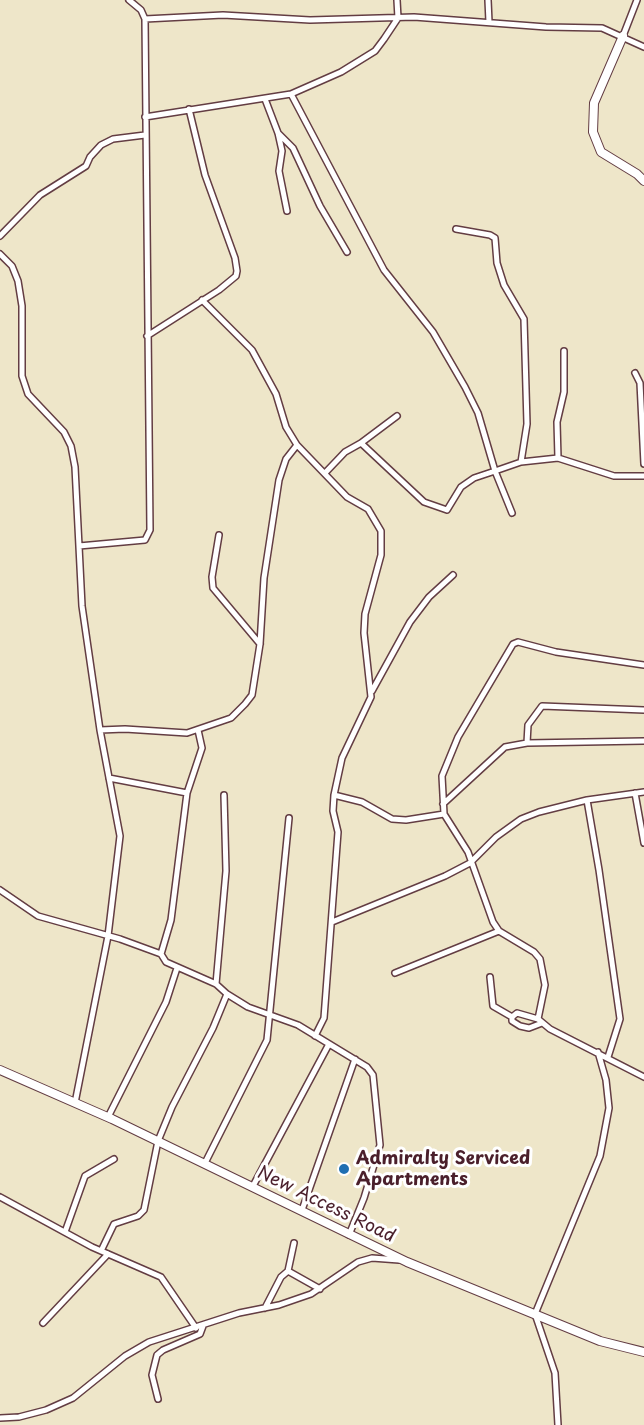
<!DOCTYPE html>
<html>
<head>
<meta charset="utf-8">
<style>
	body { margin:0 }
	canvas { display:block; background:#eee6c9 }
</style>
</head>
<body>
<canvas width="644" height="1425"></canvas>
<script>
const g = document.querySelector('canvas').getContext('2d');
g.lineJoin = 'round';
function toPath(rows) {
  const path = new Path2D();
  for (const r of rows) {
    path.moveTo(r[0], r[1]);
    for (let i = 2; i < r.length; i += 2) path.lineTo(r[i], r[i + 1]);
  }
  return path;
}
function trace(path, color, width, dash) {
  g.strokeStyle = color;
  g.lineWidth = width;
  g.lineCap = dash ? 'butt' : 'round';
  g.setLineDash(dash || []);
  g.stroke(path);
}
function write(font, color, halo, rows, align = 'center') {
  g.font = font + ' "Playpen Sans",sans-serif';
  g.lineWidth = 6;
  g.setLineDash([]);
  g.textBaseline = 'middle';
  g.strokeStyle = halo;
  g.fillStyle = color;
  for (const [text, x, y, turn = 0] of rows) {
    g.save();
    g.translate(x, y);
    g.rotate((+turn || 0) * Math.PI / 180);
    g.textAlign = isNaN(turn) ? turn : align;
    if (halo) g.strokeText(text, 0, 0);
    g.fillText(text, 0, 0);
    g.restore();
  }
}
const street = toPath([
	[488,0,489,22],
	[145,19,223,15,310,20,414,17,546,27,602,28,644,47],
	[623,36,637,0],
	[291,94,384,270,433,332,465,387,478,413,495,471,521,462,558,458,614,476,644,476],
	[265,99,278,133,282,151,279,171,287,211],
	[145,117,291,94,341,72,375,51,384,39,398,18,397,0],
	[278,133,293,148,320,206,347,252],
	[456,229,490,235,495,238,497,263,504,285,524,319,527,424,521,462],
	[0,236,40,195,86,166,90,157,101,145,113,139,145,135],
	[0,254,12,266,18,281,22,306,22,376,28,394,64,432,71,446,75,467,82,606,100,730,120,836,108,936,75,1103],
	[202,300,252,350,276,394,286,427,297,445,347,497,368,509,381,531,381,555,365,614,364,633,371,697,342,758,334,795,333,811,338,832,324,1018,315,1036],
	[147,336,219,290,236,276,237,271,235,258,205,175,189,109],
	[635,373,640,383,644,464],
	[361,443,397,416],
	[558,458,557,422,564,392,564,351],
	[325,473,345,452,361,443,424,502,447,510,461,487,474,478,495,471,512,513],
	[219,535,212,577,213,588,260,644],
	[79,546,145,540,150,530,145,19,141,10,129,0],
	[372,691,410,622,429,597,453,575],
	[100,730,125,729,187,733,231,718,245,704,252,695,260,644,264,578,279,480,286,459,297,445],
	[198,730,202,748,187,793,171,920,161,954,166,962,216,984,227,994],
	[527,743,528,725,542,706,644,710],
	[109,778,187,793],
	[635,793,644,843],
	[334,795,362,802,392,819,406,820,444,814],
	[587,800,599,870,620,1019,608,1057],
	[443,804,505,747,527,743,644,741],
	[0,890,38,916,120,939,161,954],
	[332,922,445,876,470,863,496,837,521,819,539,812,587,800,644,792],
	[395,973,499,931],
	[490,977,493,1006,512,1017],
	[216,984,226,871,224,795],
	[538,1019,545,985,540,959,534,952,499,931,493,922,468,852,444,814,442,776,458,737,513,644,518,642,556,652,644,665],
	[542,1023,529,1028,520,1026,512,1021,512,1017,517,1013,538,1019,550,1029,644,1077],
	[108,1117,166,1002,177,968],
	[205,1163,267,1040,289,818],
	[253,1186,329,1044],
	[0,1197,92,1247,161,1277,196,1328],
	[302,1210,355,1059],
	[65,1232,85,1176,114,1159],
	[101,1251,114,1224,138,1216,144,1210,158,1141,172,1107,213,1028,227,994,248,1007,298,1025,367,1067,373,1075,380,1145,364,1198,349,1235],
	[288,1271,294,1243],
	[265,1308,281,1277,288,1271,320,1289],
	[43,1323,108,1254],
	[158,1399,152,1375,157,1355,163,1350,200,1334,203,1326],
	[0,1418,19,1417,46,1410,73,1398,125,1356,149,1342,239,1313,279,1305,311,1294,358,1262,372,1258,399,1260],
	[558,1425,555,1373,535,1314,600,1156,609,1108,606,1080,598,1052]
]);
const secondary = toPath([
	[623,36,594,103,593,132,601,152,637,174,644,181],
	[0,1070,112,1119,407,1262,600,1341,644,1352]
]);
const markers = [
	[344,1169,6,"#1f6fb2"]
];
const poiNames = [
	["Admiralty Serviced",356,1159],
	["Apartments",356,1180]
];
const streetNames = [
	["New Access Road",326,1205,26]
];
trace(street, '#633d43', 8);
trace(secondary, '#633d43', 10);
trace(street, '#fff', 5);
trace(secondary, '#fff', 8);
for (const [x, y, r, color] of markers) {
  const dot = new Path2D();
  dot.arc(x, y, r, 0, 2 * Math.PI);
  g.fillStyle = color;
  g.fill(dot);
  trace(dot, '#fff', 2);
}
write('bold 18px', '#4a1f2b', '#fff', poiNames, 'left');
write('18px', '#4a1f2b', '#fff', streetNames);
</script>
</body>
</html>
